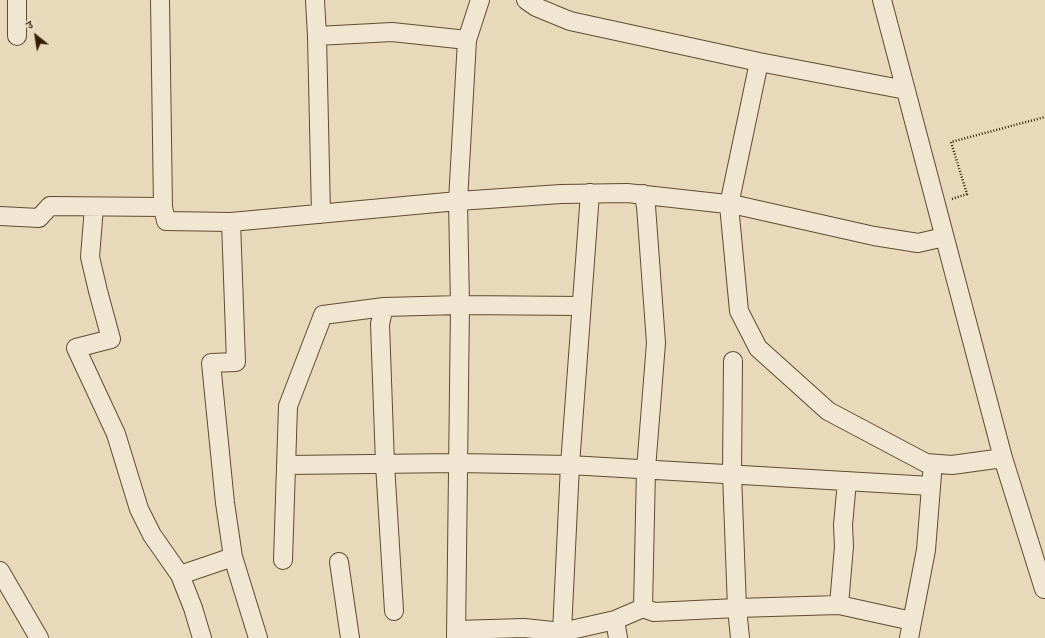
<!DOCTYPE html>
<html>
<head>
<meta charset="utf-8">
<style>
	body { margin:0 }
	#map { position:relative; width:1045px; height:638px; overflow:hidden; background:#e8d9ba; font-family:Alegreya,"Noto Serif Devanagari",serif }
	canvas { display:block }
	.north { position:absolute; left:16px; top:16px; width:40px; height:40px; -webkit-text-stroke:3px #f0e6d2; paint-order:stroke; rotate:330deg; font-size:11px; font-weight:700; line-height:16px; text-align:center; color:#331d02 }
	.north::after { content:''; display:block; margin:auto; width:14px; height:18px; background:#331d02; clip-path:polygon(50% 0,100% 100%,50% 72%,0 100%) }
</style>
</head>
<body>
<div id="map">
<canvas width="1045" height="638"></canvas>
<div class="north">उ</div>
</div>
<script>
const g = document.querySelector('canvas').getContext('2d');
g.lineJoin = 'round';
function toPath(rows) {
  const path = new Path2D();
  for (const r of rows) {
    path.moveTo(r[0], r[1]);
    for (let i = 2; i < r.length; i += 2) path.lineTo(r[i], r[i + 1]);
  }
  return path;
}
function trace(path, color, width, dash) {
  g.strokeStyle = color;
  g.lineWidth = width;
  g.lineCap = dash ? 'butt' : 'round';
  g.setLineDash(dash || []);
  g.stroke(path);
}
const path = toPath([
	[952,199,967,194,951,142,1045,117]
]);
const street = toPath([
	[17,0,17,36],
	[160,0,163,207],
	[315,0,317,36,321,214],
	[526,0,536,7,570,21,759,62,906,90],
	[882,0,1003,458,1044,589,1045,588],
	[317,36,392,32,467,40],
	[759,62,729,205,739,311,758,348,828,411,926,463,952,465,1003,458],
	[643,194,646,206,656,343,646,469,643,608],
	[94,207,90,257,98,291,111,339,76,348,116,434,139,509,152,535,180,575,193,608,202,638],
	[0,216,39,218,50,206,163,207,166,221,231,222,458,201,561,194,627,193,736,205,874,236,918,243,944,237],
	[231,222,236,362,211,363,225,503,233,557,258,638],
	[384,307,380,324,385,464,394,611],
	[733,361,732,474,737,608,740,638],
	[286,465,458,463,570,465,931,486],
	[283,560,288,406,323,315,384,307,460,305,581,306],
	[339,562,350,638],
	[0,571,39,638],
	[180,575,233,557],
	[839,605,844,546,843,525,847,481],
	[615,620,618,638],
	[456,630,524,628,562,632,615,620,643,608,654,612,737,608,839,605,912,621],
	[562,632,570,465,590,193],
	[456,638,460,305,458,201,467,40,480,0],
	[909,638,926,550,932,474]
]);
trace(street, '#604c30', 20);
trace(path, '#331d02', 2.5, [1, 2]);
trace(street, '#f0e6d2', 18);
</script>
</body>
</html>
